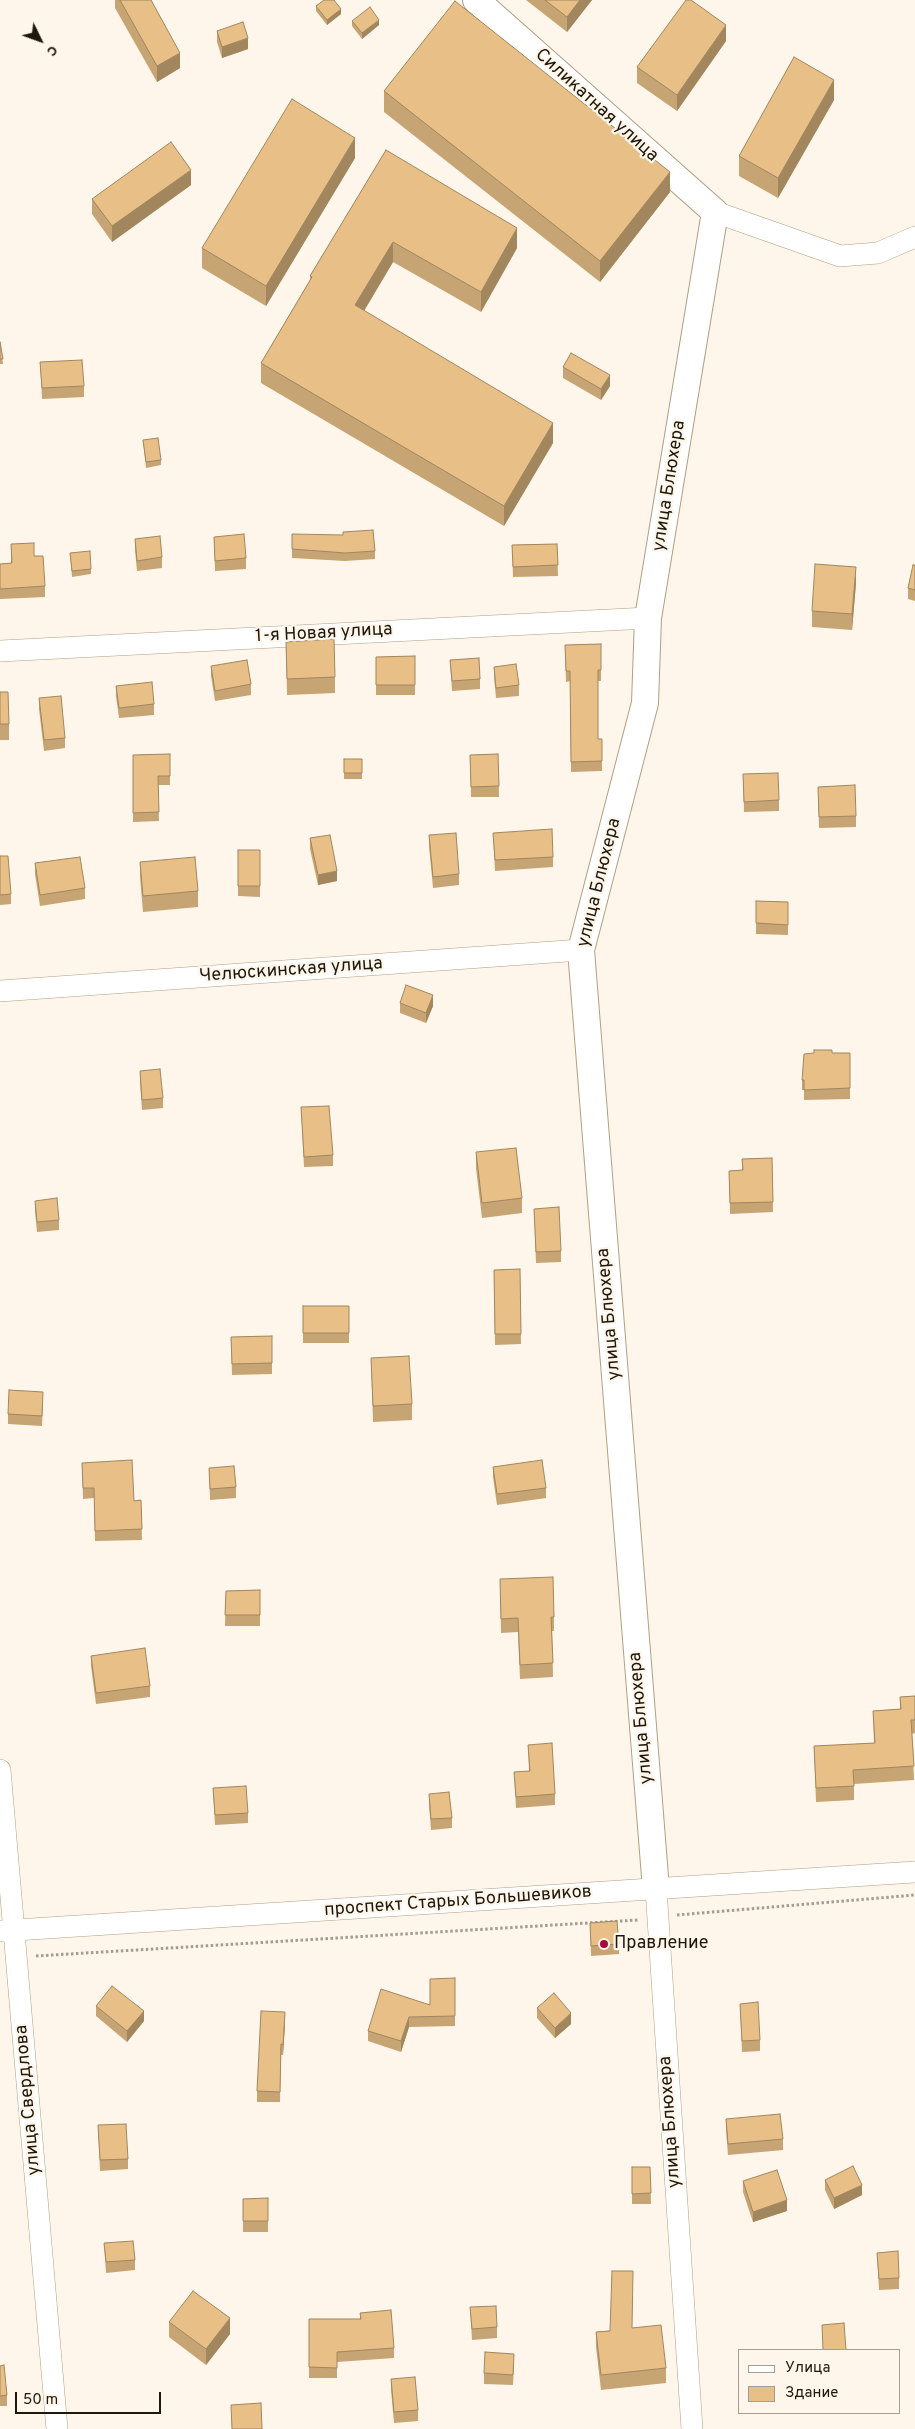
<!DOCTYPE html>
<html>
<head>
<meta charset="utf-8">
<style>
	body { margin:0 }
	#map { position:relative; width:915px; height:2429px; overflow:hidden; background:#fef6ea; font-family:Overpass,sans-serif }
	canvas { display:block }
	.legend { position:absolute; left:738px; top:2349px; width:162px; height:65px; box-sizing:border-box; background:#fef6ea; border:1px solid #a49d91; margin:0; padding:6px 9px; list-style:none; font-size:15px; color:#1e170c }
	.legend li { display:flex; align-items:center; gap:10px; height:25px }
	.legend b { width:25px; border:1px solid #a49d91 }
	.north { position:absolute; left:15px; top:15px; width:50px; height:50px; -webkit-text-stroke:4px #fef6ea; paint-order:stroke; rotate:132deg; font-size:14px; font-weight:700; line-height:20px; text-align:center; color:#1e170c }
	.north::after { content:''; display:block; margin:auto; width:18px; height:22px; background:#1e170c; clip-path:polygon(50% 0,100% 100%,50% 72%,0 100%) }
	.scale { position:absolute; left:15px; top:2392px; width:146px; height:22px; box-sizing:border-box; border:2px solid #1e170c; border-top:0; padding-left:6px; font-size:15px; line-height:18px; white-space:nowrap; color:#1e170c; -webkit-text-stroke:4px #fef6ea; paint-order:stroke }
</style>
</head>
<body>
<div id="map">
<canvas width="915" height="2429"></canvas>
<ul class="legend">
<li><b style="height:6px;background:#fff"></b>Улица</li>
<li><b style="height:14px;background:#e7bf87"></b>Здание</li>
</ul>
<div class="north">С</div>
<div class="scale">50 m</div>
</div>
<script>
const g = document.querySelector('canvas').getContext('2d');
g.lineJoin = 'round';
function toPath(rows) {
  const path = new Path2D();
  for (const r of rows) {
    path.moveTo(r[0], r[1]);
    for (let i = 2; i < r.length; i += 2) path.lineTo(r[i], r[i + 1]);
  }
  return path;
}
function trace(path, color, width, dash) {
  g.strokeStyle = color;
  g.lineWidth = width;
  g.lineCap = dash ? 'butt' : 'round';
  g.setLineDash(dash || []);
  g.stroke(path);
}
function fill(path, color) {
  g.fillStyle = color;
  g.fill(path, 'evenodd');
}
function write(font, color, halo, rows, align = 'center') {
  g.font = font + ' Overpass,sans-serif';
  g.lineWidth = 4.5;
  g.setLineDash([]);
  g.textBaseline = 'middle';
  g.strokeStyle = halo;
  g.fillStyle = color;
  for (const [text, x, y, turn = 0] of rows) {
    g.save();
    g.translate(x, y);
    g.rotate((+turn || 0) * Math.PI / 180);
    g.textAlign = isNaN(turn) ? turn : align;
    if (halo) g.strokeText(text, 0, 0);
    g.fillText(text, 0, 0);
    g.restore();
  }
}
const path = toPath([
	[677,1915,915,1895],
	[36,1956,638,1920]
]);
const minor = toPath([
	[715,212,840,256,878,253,915,237],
	[0,651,648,618],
	[0,991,581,950],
	[0,1770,57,2429],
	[656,1889,692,2429],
	[0,1931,915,1872]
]);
const tertiary = toPath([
	[476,0,715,212,648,618,645,703,581,950,656,1889]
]);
const wall = toPath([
	[115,0,151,0,180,68,157,82,115,8],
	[526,0,592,0,567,32],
	[316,6,341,14,327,25,316,11],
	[352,21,379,25,362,39,352,26],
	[217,31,248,49,222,58,217,42],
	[726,41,677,111,637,83,637,67],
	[384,91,670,192,600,282,384,112],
	[834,100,778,198,739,176,739,156],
	[386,150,517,248,481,312,393,262,364,311,553,443,504,526,261,383,261,363,310,280,310,276],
	[355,158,266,306,202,268,202,248],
	[191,185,112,242,92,214,92,199],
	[0,342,3,364,0,364],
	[40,362,84,386,84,397,42,399],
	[563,367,610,386,601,400,563,378],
	[143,440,161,460,161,465,146,468],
	[292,534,375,551,375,559,345,561,292,558],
	[214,537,246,558,246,569,215,571],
	[135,539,162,557,162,568,137,571,135,550],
	[11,544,34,556,45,586,45,597,0,599,0,564,11,563],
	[557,544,558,576,513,577,512,545],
	[70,553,91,569,91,574,72,577],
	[915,565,915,601,908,599,908,588],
	[856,583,852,630,812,627,812,611],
	[286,642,335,677,335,693,287,695],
	[601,644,601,681,598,681,598,739,602,739,602,771,571,772,570,681,566,682,565,645],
	[415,656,415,695,376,695,376,657],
	[450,660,480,679,480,689,452,691],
	[211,666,251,684,251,695,215,701,211,676],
	[494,667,519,685,519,696,496,698,494,677],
	[116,686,154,704,154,715,119,718,116,696],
	[0,692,9,724,9,740,0,740],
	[39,698,65,738,65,748,44,751,39,709],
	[170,754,170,785,158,785,159,821,133,822,133,755],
	[498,754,499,797,471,797,470,755],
	[344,759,362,759,362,779,344,779],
	[743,774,779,800,779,811,744,812],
	[818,787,856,816,856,827,819,828],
	[493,833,553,857,553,867,495,871],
	[429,835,459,874,459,885,433,888,429,846],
	[310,838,337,881,318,885,310,849],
	[260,850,260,897,238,896,238,886],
	[0,856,11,894,11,904,0,905],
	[140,862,198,891,198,907,143,912,140,877],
	[35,863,85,888,85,899,40,906,35,874],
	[756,901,788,902,788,935,756,934],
	[400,1003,433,1006,426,1023,400,1013],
	[832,1053,850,1053,850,1099,804,1100,804,1090,802,1090,802,1080],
	[140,1071,163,1098,163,1108,142,1110,140,1082],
	[301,1107,333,1155,333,1166,304,1167],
	[476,1152,522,1198,522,1213,482,1218,476,1168],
	[772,1158,773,1212,730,1214,729,1171,742,1170,742,1159],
	[35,1201,59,1220,59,1230,37,1232,35,1211],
	[534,1209,561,1251,561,1262,536,1263],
	[520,1269,521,1344,495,1345,494,1270],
	[303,1306,349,1306,349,1343,303,1343],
	[272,1336,272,1374,232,1375,231,1337],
	[371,1358,412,1404,412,1420,373,1422],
	[43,1403,42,1426,8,1424,8,1414],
	[82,1463,134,1501,141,1500,142,1540,95,1541,94,1498,83,1499],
	[493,1467,546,1488,546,1498,497,1505,493,1477],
	[209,1468,236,1487,236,1498,210,1500],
	[500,1579,554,1617,554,1631,552,1631,553,1677,520,1679,518,1632,501,1633],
	[260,1590,260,1626,225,1626,226,1591],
	[91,1656,150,1686,150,1697,96,1704,91,1666],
	[915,1696,915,1733,912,1734,914,1780,854,1784,854,1800,816,1802,814,1746,874,1743,873,1711,900,1709,900,1697],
	[528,1745,555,1794,555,1805,516,1808,514,1772,529,1771],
	[213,1788,248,1813,248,1823,215,1825],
	[429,1794,452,1818,452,1828,431,1830,429,1805],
	[590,1923,619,1944,619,1954,591,1956],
	[455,1978,455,2026,409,2027,401,2052,368,2041,368,2031,430,2005],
	[740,2004,760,2040,760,2051,742,2052],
	[96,2006,144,2021,127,2042,96,2016],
	[537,2008,571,2024,555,2038,537,2018],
	[285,2023,283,2055,281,2055,280,2102,257,2102,257,2091],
	[726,2119,783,2139,783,2150,728,2155,726,2130],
	[98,2125,128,2159,128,2169,100,2171],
	[632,2167,650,2167,651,2204,632,2204],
	[825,2180,862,2195,834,2209,825,2190],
	[743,2181,787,2211,753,2222,743,2192],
	[268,2198,268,2232,243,2232,243,2199],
	[104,2243,135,2260,135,2270,106,2273],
	[877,2253,899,2278,899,2289,879,2290],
	[470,2307,497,2327,497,2338,472,2340],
	[360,2313,394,2348,394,2358,337,2362,337,2378,309,2378,309,2319,360,2319],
	[169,2322,230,2334,206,2365,169,2337],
	[632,2328,666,2368,666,2383,601,2390,596,2347,596,2332],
	[514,2364,513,2385,484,2384,484,2373],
	[0,2366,7,2395,7,2406,0,2406],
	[391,2379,418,2410,418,2421,394,2423,391,2390]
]);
const shadedWall = toPath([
	[580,0,592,0,567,32,567,17],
	[341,9,341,14,327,25,327,20],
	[379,20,379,25,362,39,362,33],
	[726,25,726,41,677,111,677,95],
	[248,38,248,49,222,58,222,47],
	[180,53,180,68,157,82,157,66],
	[834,80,834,100,778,198,778,178],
	[355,138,355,158,266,306,266,286],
	[191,170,191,185,112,242,112,226],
	[670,172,670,192,600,282,600,261],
	[517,228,517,248,481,312,481,292],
	[393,242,393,262,355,326,355,305],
	[610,375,610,386,601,400,601,389],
	[553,423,553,443,504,526,504,506],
	[856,567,856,583,852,630,852,614],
	[337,871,337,881,318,885,318,875],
	[433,995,433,1006,426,1023,426,1013],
	[144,2011,144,2021,127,2042,127,2031],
	[285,2012,285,2023,283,2055,283,2045],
	[571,2013,571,2024,555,2038,555,2028],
	[409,2017,409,2027,401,2052,401,2041],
	[862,2185,862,2195,834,2209,834,2198],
	[787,2200,787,2211,753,2222,753,2212],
	[230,2318,230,2334,206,2365,206,2349]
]);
const building = toPath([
	[120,0,151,0,180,53,157,66,120,0],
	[324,0,334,0,341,9,327,20,316,6,324,0],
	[545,0,580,0,567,17,545,0],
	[686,0,691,0,726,25,677,95,637,67,686,0],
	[455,1,670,172,600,261,384,91,455,1],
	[370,7,379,20,362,33,352,21,370,7],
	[243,22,248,38,222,47,217,31,243,22],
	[794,57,834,80,778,178,739,156,794,57],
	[292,99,355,138,266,286,202,248,292,99],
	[171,142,191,170,112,226,92,199,171,142],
	[386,150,517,228,481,292,393,242,355,305,553,423,504,506,261,363,312,277,310,276,386,150],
	[0,342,3,359,0,359,0,342],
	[571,353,610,375,601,389,563,367,571,353],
	[82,360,84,386,42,388,40,362,82,360],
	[158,438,161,460,146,462,143,440,158,438],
	[373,530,375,551,345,553,292,549,292,534,343,535,343,532,373,530],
	[244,534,246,558,215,561,214,537,244,534],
	[160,536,162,557,137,561,135,539,160,536],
	[34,543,34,556,43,556,45,586,0,589,0,564,12,563,11,544,34,543],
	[557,544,558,565,513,567,512,545,557,544],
	[90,551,91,569,72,571,70,553,90,551],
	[815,564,856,567,852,614,812,611,815,564],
	[913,565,915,565,915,590,908,588,913,565],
	[334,639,335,677,287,679,286,642,334,639],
	[601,644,601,670,598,670,598,739,602,739,602,761,571,762,570,671,566,671,565,645,601,644],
	[415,656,415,685,376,685,376,657,415,656],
	[479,658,480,679,452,681,450,660,479,658],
	[247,660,251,684,215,691,211,666,247,660],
	[516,664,519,685,496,688,494,667,516,664],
	[152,682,154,704,119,708,116,686,152,682],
	[0,692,8,692,9,724,0,724,0,692],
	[61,696,65,738,44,740,39,698,61,696],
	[170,754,170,776,158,776,159,812,133,813,133,755,170,754],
	[498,754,499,786,471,787,470,755,498,754],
	[344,759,362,759,362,773,344,773,344,759],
	[778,773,779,800,744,802,743,774,778,773],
	[855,785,856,816,819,817,818,787,855,785],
	[552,829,553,857,495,860,493,833,552,829],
	[456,833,459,874,433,877,429,835,456,833],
	[330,835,337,871,318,875,310,838,330,835],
	[238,850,260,850,260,886,238,886,238,850],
	[0,856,8,856,11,894,0,895,0,856],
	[80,857,85,888,40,895,35,863,80,857],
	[195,857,198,891,143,896,140,862,195,857],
	[756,901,788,902,788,925,756,923,756,901],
	[406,985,433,995,426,1013,400,1003,406,985],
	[814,1050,832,1050,832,1053,850,1053,850,1088,804,1090,804,1080,802,1080,804,1054,814,1053,814,1050],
	[160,1069,163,1098,142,1100,140,1071,160,1069],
	[329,1106,333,1155,304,1157,301,1107,329,1106],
	[516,1148,522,1198,482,1203,476,1152,516,1148],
	[772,1158,773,1202,730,1203,729,1171,743,1170,742,1159,772,1158],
	[57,1198,59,1220,37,1222,35,1201,57,1198],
	[559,1207,561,1251,536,1252,534,1209,559,1207],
	[520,1269,521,1334,495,1334,494,1270,520,1269],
	[303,1306,349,1306,349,1333,303,1333,303,1306],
	[272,1336,272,1363,232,1364,231,1337,272,1336],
	[409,1356,412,1404,373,1406,371,1358,409,1356],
	[9,1390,43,1392,42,1416,8,1414,9,1390],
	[132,1460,134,1501,141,1500,142,1529,95,1531,94,1488,83,1488,82,1463,132,1460],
	[542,1460,546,1488,497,1494,493,1467,542,1460],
	[234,1466,236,1487,210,1489,209,1468,234,1466],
	[553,1577,554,1617,551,1617,553,1663,520,1665,518,1618,501,1619,500,1579,553,1577],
	[260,1590,260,1615,225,1615,226,1591,260,1590],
	[145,1648,150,1686,96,1693,91,1656,145,1648],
	[915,1696,915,1720,911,1720,914,1766,853,1770,854,1786,816,1788,814,1746,875,1743,873,1711,901,1709,900,1697,915,1696],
	[552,1743,555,1794,516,1797,514,1772,530,1771,528,1745,552,1743],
	[246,1786,248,1813,215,1815,213,1788,246,1786],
	[449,1792,452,1818,431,1819,429,1794,449,1792],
	[617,1921,619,1944,591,1946,590,1923,617,1921],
	[455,1978,455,2016,409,2017,401,2041,368,2031,381,1989,430,2005,430,1979,455,1978],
	[112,1986,144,2011,127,2031,96,2006,112,1986],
	[554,1993,571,2013,555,2028,537,2008,554,1993],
	[758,2002,760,2040,742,2041,740,2004,758,2002],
	[261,2011,285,2012,283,2045,281,2044,280,2092,257,2091,261,2011],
	[780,2114,783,2139,728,2144,726,2119,780,2114],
	[126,2124,128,2159,100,2160,98,2125,126,2124],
	[853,2166,862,2185,834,2198,825,2180,853,2166],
	[632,2167,650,2167,651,2193,632,2194,632,2167],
	[777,2170,787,2200,753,2212,743,2181,777,2170],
	[268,2198,268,2221,243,2221,243,2199,268,2198],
	[133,2241,135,2260,106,2262,104,2243,133,2241],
	[898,2251,899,2278,879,2279,877,2253,898,2251],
	[612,2271,633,2271,632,2328,661,2325,666,2368,601,2375,596,2332,610,2331,612,2271],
	[193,2291,230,2318,206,2349,169,2322,193,2291],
	[496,2306,497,2327,472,2329,470,2307,496,2306],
	[391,2310,394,2348,337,2352,337,2368,309,2367,309,2319,361,2319,360,2313,391,2310],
	[844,2323,846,2350,823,2350,822,2325,844,2323],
	[485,2352,514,2354,513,2375,484,2373,485,2352],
	[4,2365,7,2395,0,2396,0,2366,4,2365],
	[415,2377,418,2410,394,2412,391,2379,415,2377],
	[261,2403,262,2429,232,2429,231,2405,261,2403]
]);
const markers = [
	[604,1944,5,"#a60c3a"]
];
const streetNames = [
	["Силикатная улица",596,106,42],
	["улица Блюхера",670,486,-81],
	["1-я Новая улица",324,634,-3],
	["улица Блюхера",600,883,-76],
	["Челюскинская улица",291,971,-4],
	["улица Блюхера",610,1314,-95],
	["улица Блюхера",642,1718,-95],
	["проспект Старых Большевиков",458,1902,-4],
	["улица Свердлова",29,2100,-95],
	["улица Блюхера",671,2122,-94]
];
const poiNames = [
	["Правление",614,1944]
];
trace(minor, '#b29e82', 22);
trace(tertiary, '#b29e82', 28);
trace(path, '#a49c91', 3, [2.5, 2.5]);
trace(minor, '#fff', 21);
trace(tertiary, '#fff', 26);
fill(wall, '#c7a474');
fill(shadedWall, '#a2865e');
fill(building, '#e7bf87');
trace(building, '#a2865e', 1);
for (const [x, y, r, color] of markers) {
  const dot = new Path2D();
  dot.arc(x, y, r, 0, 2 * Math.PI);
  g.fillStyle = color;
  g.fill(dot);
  trace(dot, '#fef6ea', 2);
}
write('18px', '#1e170c', '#fef6ea', streetNames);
write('18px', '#1e170c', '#fef6ea', poiNames, 'left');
</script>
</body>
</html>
